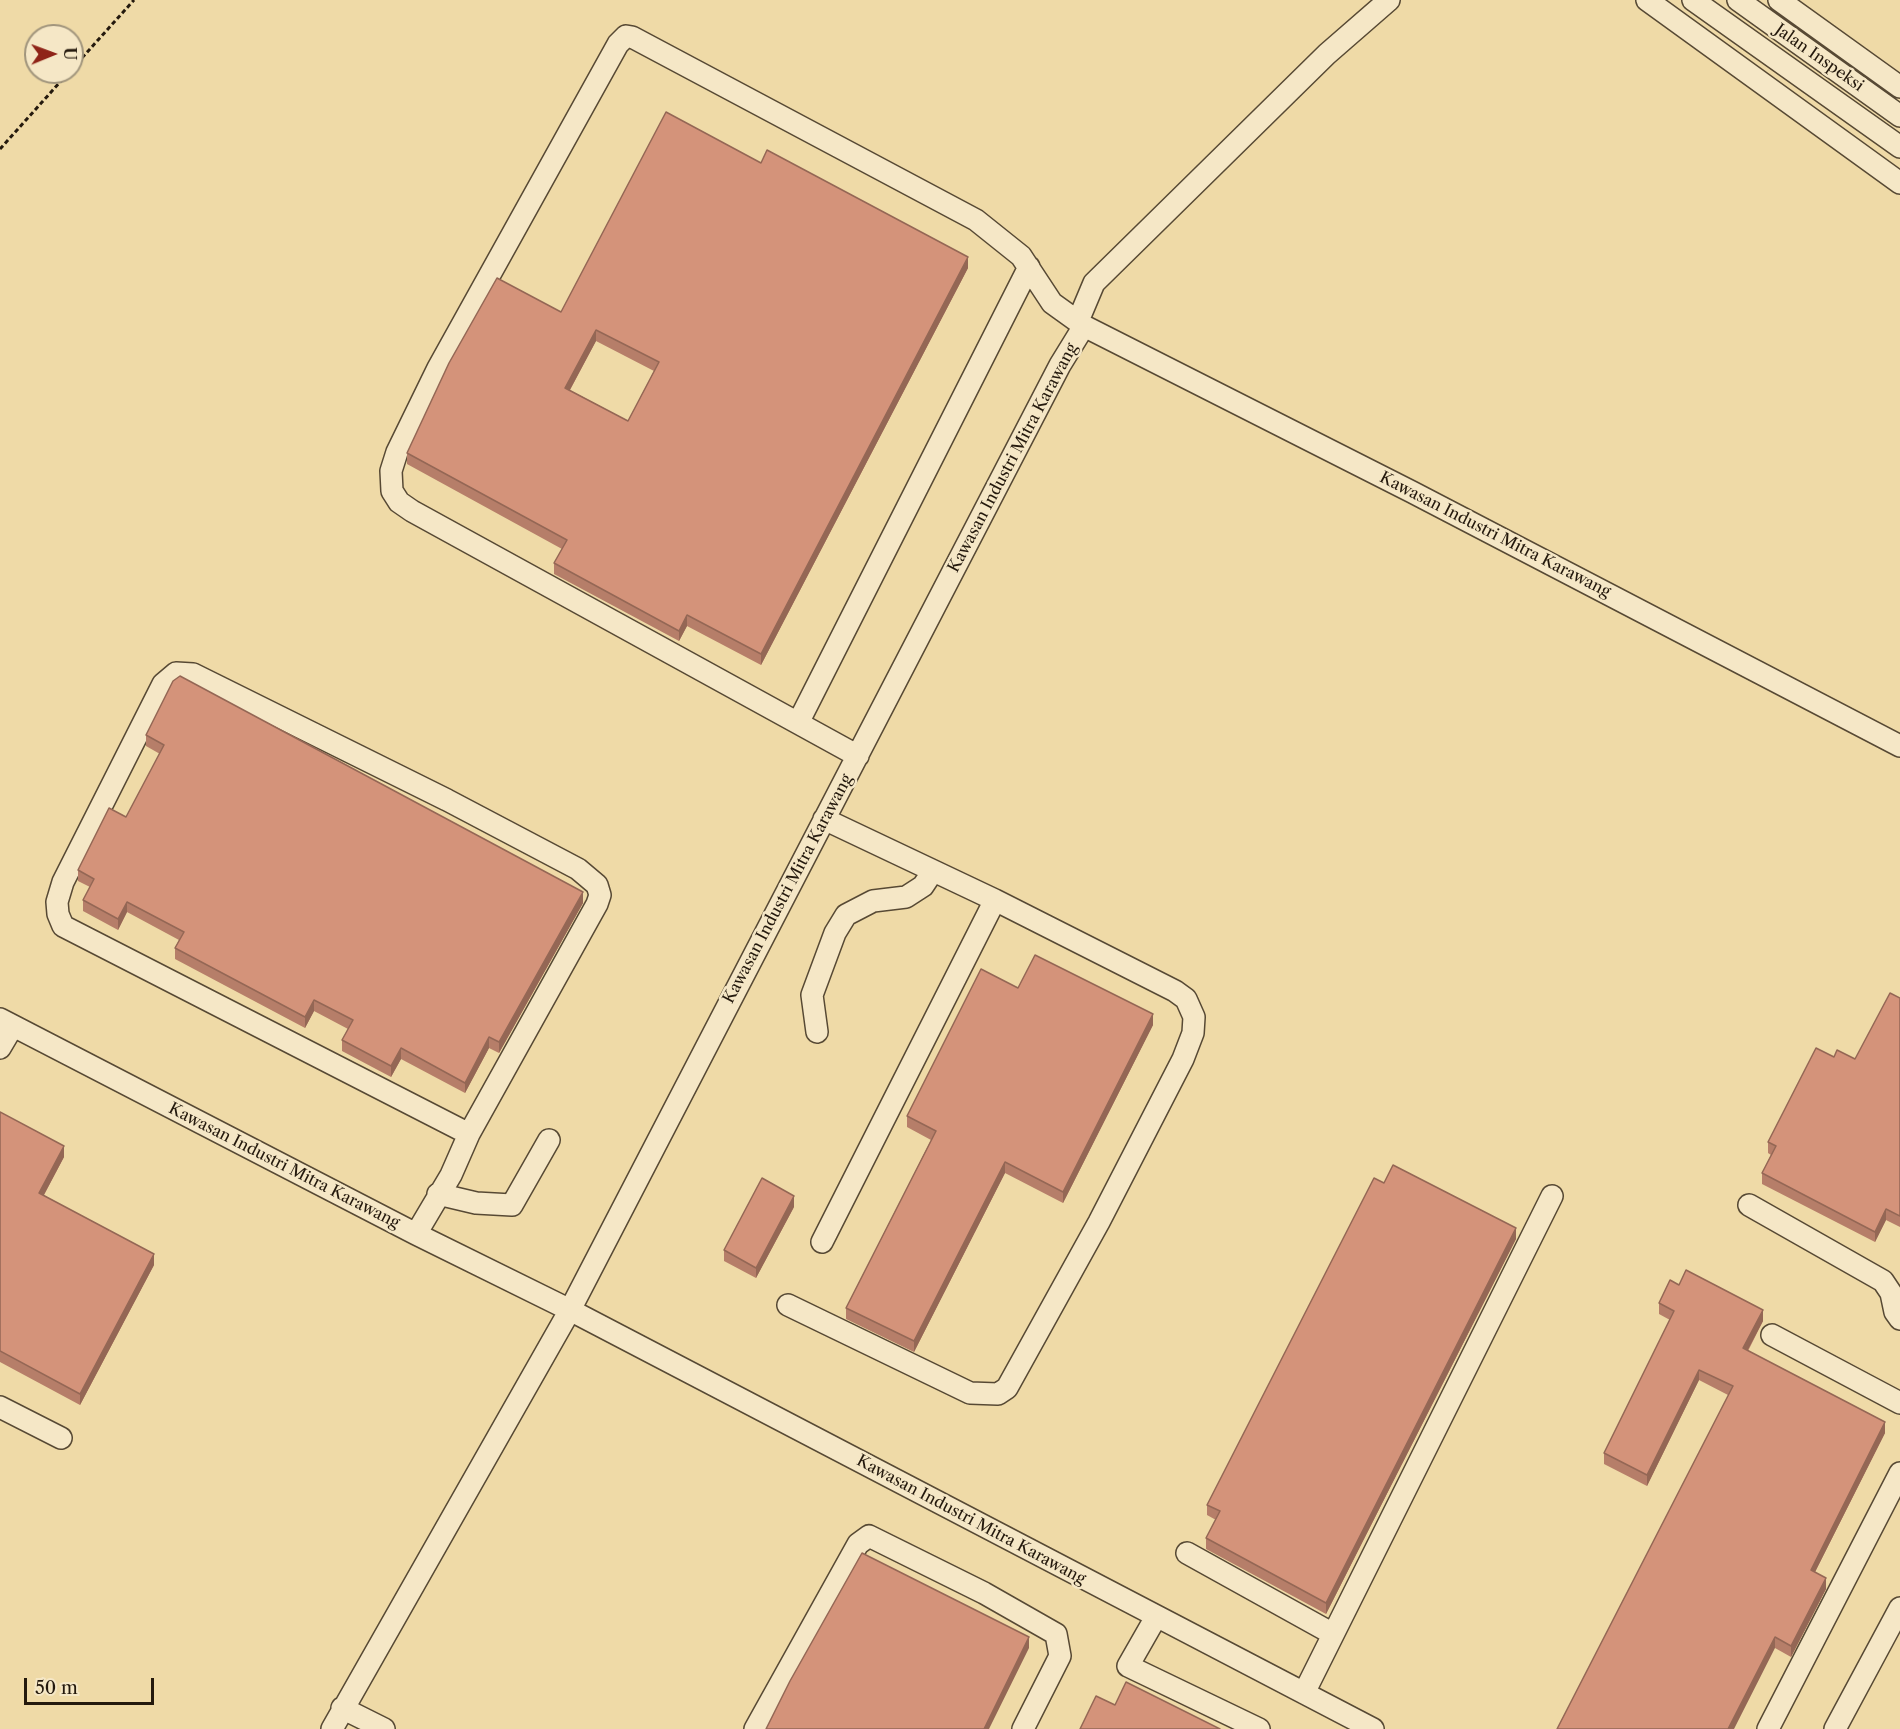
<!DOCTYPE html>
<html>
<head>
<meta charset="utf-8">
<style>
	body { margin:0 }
	#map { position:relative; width:1900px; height:1729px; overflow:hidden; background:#efdaa7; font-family:"Libre Caslon Text",serif }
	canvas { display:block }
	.north { position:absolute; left:24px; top:24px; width:60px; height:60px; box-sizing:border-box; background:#f5e7c6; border:2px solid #a1957c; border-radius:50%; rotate:89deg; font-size:16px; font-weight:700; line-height:24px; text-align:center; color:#24190d }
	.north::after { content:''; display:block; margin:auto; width:21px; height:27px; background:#8f2418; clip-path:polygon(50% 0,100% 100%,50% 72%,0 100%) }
	.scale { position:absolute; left:24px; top:1678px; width:130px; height:27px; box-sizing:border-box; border:3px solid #24190d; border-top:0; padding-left:8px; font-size:18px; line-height:21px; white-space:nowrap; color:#24190d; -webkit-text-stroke:4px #f5e7c6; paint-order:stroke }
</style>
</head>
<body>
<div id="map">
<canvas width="1900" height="1729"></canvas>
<div class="north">U</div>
<div class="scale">50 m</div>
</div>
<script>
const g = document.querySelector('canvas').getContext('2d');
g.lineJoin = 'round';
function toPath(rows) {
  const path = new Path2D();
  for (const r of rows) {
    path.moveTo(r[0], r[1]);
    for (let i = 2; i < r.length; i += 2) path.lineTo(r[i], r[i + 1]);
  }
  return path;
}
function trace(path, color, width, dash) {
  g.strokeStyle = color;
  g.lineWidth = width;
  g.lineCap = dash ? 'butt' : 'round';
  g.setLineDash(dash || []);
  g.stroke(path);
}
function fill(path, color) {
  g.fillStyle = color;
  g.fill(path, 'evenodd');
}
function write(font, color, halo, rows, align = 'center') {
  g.font = font + ' "Libre Caslon Text",serif';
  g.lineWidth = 5;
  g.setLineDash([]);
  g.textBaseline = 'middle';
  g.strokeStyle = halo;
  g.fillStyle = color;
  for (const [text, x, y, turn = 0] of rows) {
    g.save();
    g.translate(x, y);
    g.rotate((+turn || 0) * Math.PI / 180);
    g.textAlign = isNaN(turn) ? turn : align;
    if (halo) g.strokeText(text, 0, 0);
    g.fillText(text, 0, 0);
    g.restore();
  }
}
const path = toPath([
	[72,69,134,0],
	[0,149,69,72]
]);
const minor = toPath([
	[1647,0,1900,183],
	[1693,0,1900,147],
	[1738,0,1900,116],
	[1779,0,1900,87],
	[1078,321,1094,283,1327,54,1389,0],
	[798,723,1029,267],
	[858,756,412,511,399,502,392,491,391,471,397,452,438,368,618,44,626,36,632,37,976,220,1021,256,1052,303,1084,326,1412,492,1900,746],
	[0,1019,416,1234,570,1310,1373,1729],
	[817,1032,812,995,835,933,846,915,873,901,906,897,923,886,933,871],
	[0,1048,13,1026],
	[438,1194,476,1203,512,1205,549,1140],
	[1749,1205,1883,1281,1891,1293,1895,1312,1900,1319],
	[416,1234,451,1175,469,1134,597,904,600,895,597,885,578,869,447,800,193,674,176,673,163,684,63,882,57,902,58,914,63,926,469,1134],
	[822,1242,995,900],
	[788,1305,970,1393,998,1394,1007,1388,1099,1222,1183,1059,1193,1033,1194,1017,1186,999,1175,991,995,900,824,819],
	[1772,1335,1900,1403],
	[0,1407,61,1438],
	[1187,1553,1333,1634],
	[1156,1617,1128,1666,1259,1729],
	[1304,1693,1552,1196],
	[342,1708,384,1729],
	[332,1729,570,1310,1060,365,1084,326],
	[755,1729,858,1544,869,1536,984,1593,1056,1634,1060,1656,1023,1729],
	[1768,1729,1900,1473],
	[1835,1729,1900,1608]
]);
const wall = toPath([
	[761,163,968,268,761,665,687,626,679,641,554,574,554,563,562,549,407,464,407,453,561,312],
	[596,341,654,371,628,421,570,390],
	[146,735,583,903,499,1053,489,1048,465,1093,401,1059,391,1077,342,1051,342,1040,348,1029,314,1011,305,1028,175,959,175,948,179,940,127,912,118,930,83,911,83,900,90,887,78,881,78,870,126,817,160,754,146,746],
	[1018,988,1153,1025,1063,1203,1005,1173,914,1352,846,1319,846,1308,931,1140,907,1127,907,1116],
	[1900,998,1900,1227,1886,1220,1875,1242,1762,1184,1762,1173,1771,1155,1768,1153,1768,1142,1834,1057,1855,1059],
	[0,1112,64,1157,44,1195,154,1265,80,1405,0,1362],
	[1384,1183,1516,1239,1326,1614,1206,1549,1206,1538,1216,1520,1207,1515,1207,1505],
	[794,1207,756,1278,724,1261,724,1250],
	[1679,1285,1763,1321,1748,1351,1885,1433,1815,1572,1826,1589,1791,1657,1775,1648,1728,1395,1699,1380,1647,1486,1604,1464,1604,1453,1670,1320,1659,1314,1659,1303]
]);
const shadedWall = toPath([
	[968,257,968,268,761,665,761,654],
	[596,330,596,341,565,399,565,388],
	[687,615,687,626,679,641,679,631],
	[583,892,583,903,499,1053,499,1042],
	[127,902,127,912,118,930,118,919],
	[314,1000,314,1011,305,1028,305,1017],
	[1153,1014,1153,1025,1063,1203,1063,1192],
	[489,1037,489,1048,465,1093,465,1083],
	[401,1048,401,1059,391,1077,391,1066],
	[64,1146,64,1157,39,1204,39,1193],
	[1005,1162,1005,1173,914,1352,914,1341],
	[794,1196,794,1207,756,1278,756,1268],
	[1886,1209,1886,1220,1875,1242,1875,1232],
	[1516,1228,1516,1239,1326,1614,1326,1603],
	[154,1254,154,1265,80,1405,80,1394],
	[1763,1310,1763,1321,1743,1359,1743,1348],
	[1699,1370,1699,1380,1647,1486,1647,1475],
	[1885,1422,1885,1433,1811,1580,1811,1570],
	[1826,1578,1826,1589,1791,1657,1791,1646],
	[1029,1637,1029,1648,989,1729,984,1729],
	[1775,1637,1775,1648,1734,1729,1728,1729]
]);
const building = toPath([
	[666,112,761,163,767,150,968,257,761,654,687,615,679,631,554,563,567,540,407,453,449,363,497,278,561,312,666,112],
	[596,330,659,362,628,421,565,388,596,330],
	[180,676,583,892,499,1042,489,1037,465,1083,401,1048,391,1066,342,1040,353,1020,314,1000,305,1017,175,948,184,932,127,902,118,919,83,900,94,879,78,870,109,808,126,817,164,745,146,735,173,681,180,676],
	[1035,955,1153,1014,1063,1192,1005,1162,914,1341,846,1308,936,1131,907,1116,981,969,1018,988,1035,955],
	[1890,993,1900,998,1900,1216,1886,1209,1875,1232,1762,1173,1776,1146,1768,1142,1816,1048,1834,1057,1837,1050,1855,1059,1890,993],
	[0,1112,64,1146,39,1193,154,1254,80,1394,0,1351,0,1112],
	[1393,1165,1516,1228,1326,1603,1206,1538,1220,1511,1207,1505,1374,1178,1384,1183,1393,1165],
	[762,1178,794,1196,756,1268,724,1250,762,1178],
	[1686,1270,1763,1310,1743,1348,1885,1422,1811,1570,1826,1578,1791,1646,1775,1637,1728,1729,1557,1729,1733,1386,1699,1370,1647,1475,1604,1453,1674,1311,1659,1303,1670,1280,1679,1285,1686,1270],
	[862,1553,1029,1637,984,1729,766,1729,790,1681,862,1553],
	[1126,1682,1220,1729,1080,1729,1096,1696,1115,1705,1126,1682]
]);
const streetNames = [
	["Jalan Inspeksi",1819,58,35],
	["Kawasan Industri Mitra Karawang",1013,458,-62],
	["Kawasan Industri Mitra Karawang",1495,535,27],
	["Kawasan Industri Mitra Karawang",788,889,-62],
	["Kawasan Industri Mitra Karawang",284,1166,27],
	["Kawasan Industri Mitra Karawang",971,1520,28]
];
trace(minor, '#574934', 24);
trace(path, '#24190d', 3, [4.5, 3]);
trace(minor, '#f5e7c6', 21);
fill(wall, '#b67e69');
fill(shadedWall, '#946755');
fill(building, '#d4937a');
trace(building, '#946755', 1.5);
write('16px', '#24190d', '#f5e7c6', streetNames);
</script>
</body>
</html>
